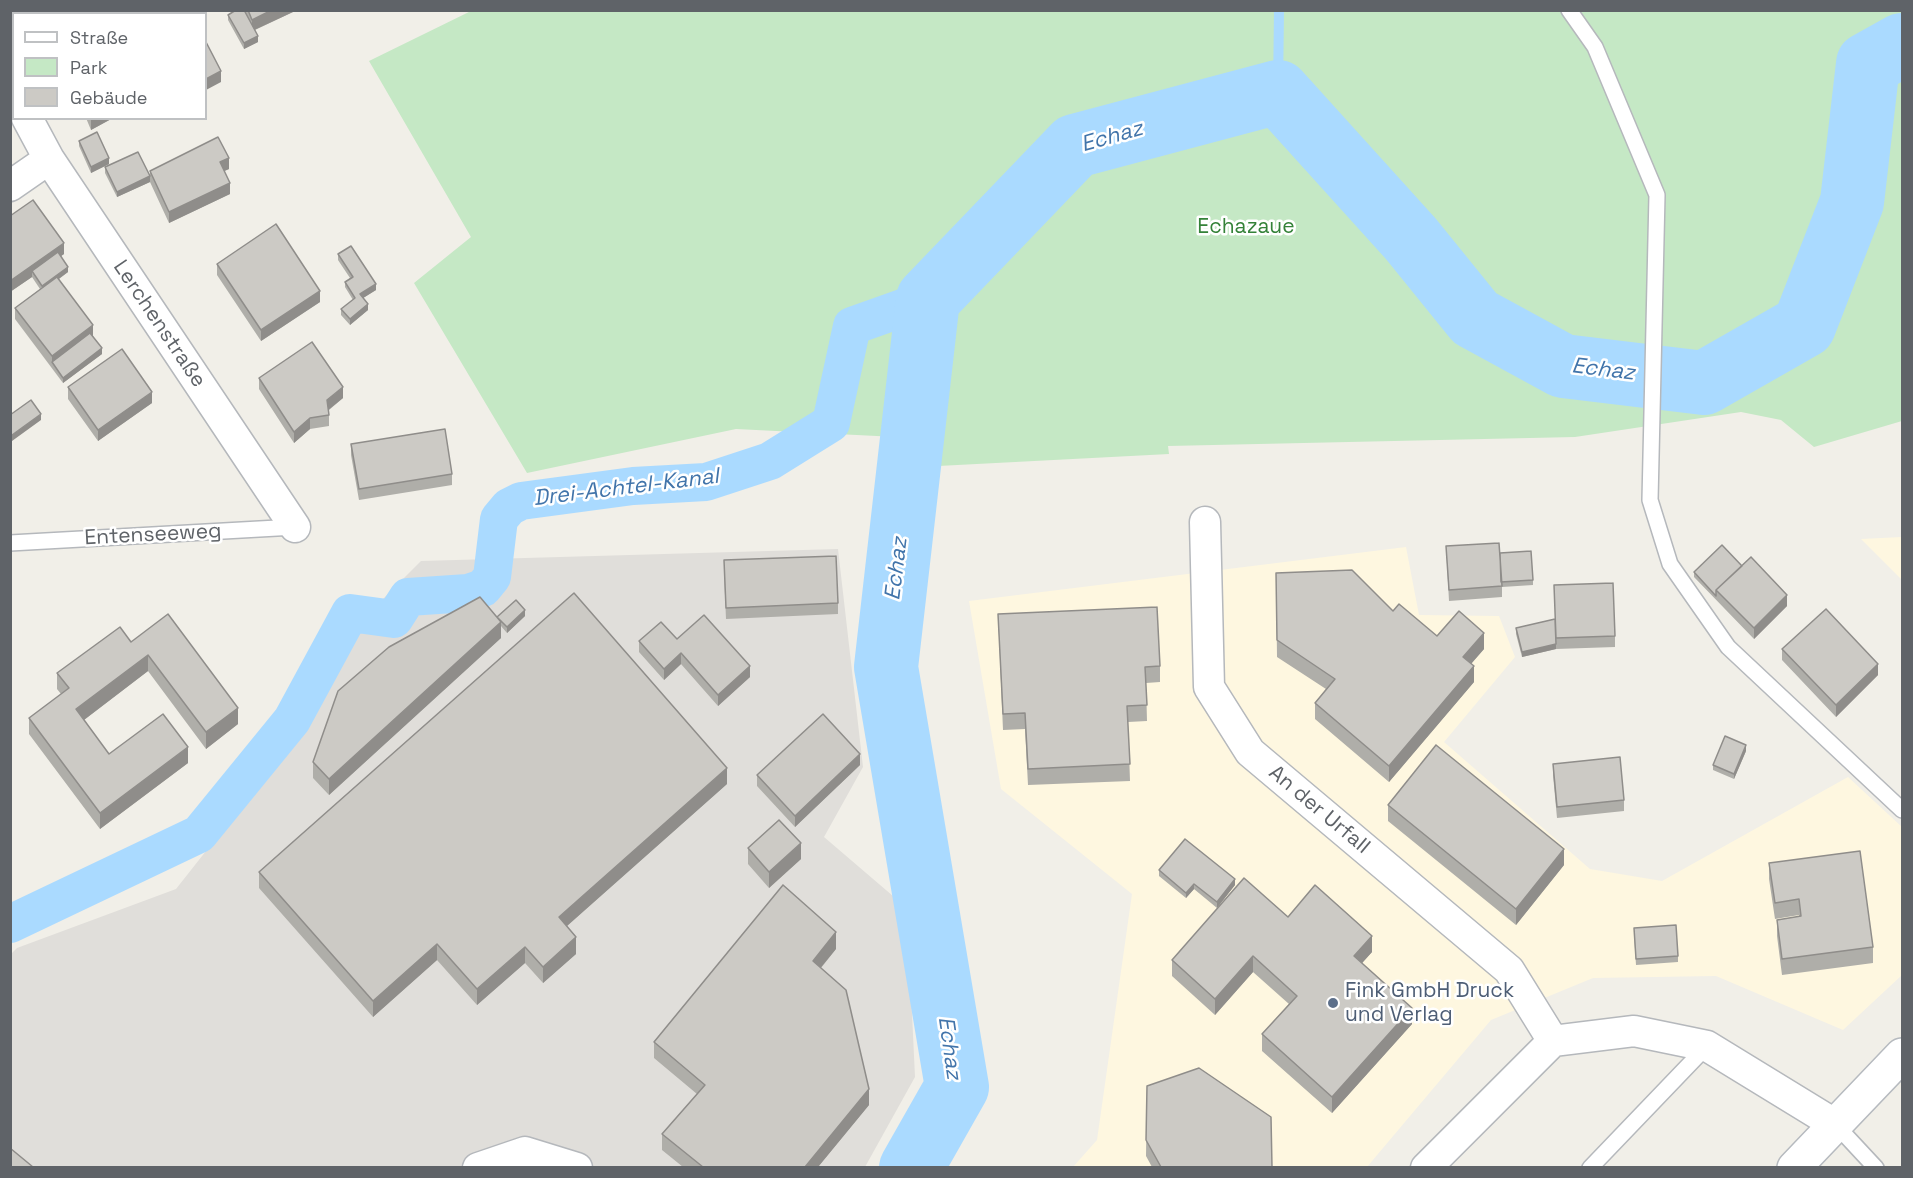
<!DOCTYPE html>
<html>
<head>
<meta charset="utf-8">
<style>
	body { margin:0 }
	#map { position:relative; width:1913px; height:1178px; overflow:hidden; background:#f1efe8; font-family:"Space Grotesk",sans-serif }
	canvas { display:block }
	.frame { position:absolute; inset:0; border:12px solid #5f6368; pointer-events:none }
	.legend { position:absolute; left:12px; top:12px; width:195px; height:108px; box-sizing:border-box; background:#fff; border:2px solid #bfc1c3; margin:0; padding:8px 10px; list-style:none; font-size:18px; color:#5f6368 }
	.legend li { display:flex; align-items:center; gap:12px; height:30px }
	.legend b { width:30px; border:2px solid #bfc1c3 }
</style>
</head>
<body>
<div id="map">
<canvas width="1913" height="1178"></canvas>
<div class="frame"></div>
<ul class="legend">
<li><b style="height:8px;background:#fff"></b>Straße</li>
<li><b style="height:16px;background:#c5e8c5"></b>Park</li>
<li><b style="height:16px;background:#cccac5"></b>Gebäude</li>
</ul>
</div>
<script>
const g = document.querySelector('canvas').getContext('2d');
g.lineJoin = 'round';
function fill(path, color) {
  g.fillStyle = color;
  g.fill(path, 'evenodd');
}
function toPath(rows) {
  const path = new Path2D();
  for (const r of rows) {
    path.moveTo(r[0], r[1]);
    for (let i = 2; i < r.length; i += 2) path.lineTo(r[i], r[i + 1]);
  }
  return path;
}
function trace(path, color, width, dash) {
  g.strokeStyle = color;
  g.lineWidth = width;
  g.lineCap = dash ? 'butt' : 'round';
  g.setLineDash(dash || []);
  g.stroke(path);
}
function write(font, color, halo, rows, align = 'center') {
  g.font = font + ' "Space Grotesk",sans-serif';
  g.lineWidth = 5;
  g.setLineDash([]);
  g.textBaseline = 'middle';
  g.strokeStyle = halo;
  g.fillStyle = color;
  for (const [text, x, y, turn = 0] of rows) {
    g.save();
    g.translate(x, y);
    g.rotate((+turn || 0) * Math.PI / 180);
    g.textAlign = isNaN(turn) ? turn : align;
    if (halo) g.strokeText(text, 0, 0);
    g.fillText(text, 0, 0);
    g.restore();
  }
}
const commercial = toPath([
	[1902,537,1902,580,1861,539],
	[1406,547,1419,615,1499,616,1515,657,1444,742,1590,869,1662,881,1848,777,1902,827,1902,975,1843,1030,1716,976,1593,978,1491,1020,1367,1167,1073,1167,1097,1140,1132,894,1001,789,969,601]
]);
const industrial = toPath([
	[838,549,863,767,824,837,907,908,915,1077,865,1167,11,1168,11,954,17,948,176,889,270,770,326,675,368,614,421,561]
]);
const green = toPath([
	[473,10,1902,11,1902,421,1814,447,1781,420,1741,412,1575,437,1168,446,1169,454,919,467,937,439,736,429,527,473,414,283,471,237,369,61]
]);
const stream = toPath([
	[1278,92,1279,10]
]);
const canal = toPath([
	[10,924,199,834,292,720,350,613,394,619,408,597,468,593,483,588,492,577,499,519,509,507,521,501,633,486,706,482,770,461,831,423,852,326,928,299]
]);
const river = toPath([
	[911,1168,957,1087,886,667,928,299,1075,146,1278,92,1411,239,1475,318,1563,366,1704,383,1804,326,1852,202,1868,64,1902,45]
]);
const service = toPath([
	[1569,10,1595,47,1657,195,1650,500,1670,564,1728,647,1902,810],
	[10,543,295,527],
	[1836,1125,1876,1168],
	[1590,1168,1707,1046]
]);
const minor = toPath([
	[89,14,94,10],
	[10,58,14,57],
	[10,88,14,93],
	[27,118,49,159,295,527],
	[10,186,49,159],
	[1205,522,1209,687,1250,752,1509,970,1553,1041],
	[478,1168,525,1152,577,1168],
	[1426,1168,1553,1041,1634,1031,1707,1046,1836,1125]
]);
const secondary = toPath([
	[1794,1168,1902,1055]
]);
const wall = toPath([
	[236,10,293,10,293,12,255,30,258,42,244,49,228,20,228,15],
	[86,118,113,118,91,130],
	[79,141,109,164,91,173,79,146],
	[105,167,150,182,117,197,105,173],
	[229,169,224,171,230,194,169,223,150,182,150,171],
	[10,216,64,254,61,256,68,272,59,279,93,336,102,354,63,383,15,319,15,308,40,289,32,277,10,292],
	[338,254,376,290,363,298,368,310,350,325,341,315,341,309,353,300,345,287,345,282,350,278,338,260],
	[217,264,320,302,261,341,217,275],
	[259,378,343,398,329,410,329,426,310,429,294,443,259,389],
	[68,387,152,403,98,441,68,399],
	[351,444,452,474,452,485,359,500,351,455],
	[1446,546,1500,553,1533,580,1533,585,1502,587,1502,597,1449,601],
	[1742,566,1787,606,1754,639,1694,577,1694,572],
	[724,572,838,603,838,614,726,619],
	[1276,573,1393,611,1437,636,1484,649,1471,664,1474,682,1389,782,1315,719,1315,703,1326,689,1277,657],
	[998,614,1160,666,1160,682,1146,683,1147,721,1128,722,1130,781,1028,785,1025,729,1003,730],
	[525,616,507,633,501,626,501,638,329,795,313,778,313,762,497,617],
	[1516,628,1615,636,1615,647,1556,649,1522,657,1516,634],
	[677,639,750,677,718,706,681,664,664,680,639,652,639,641],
	[131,642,238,724,206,749,148,671,84,720,109,754,188,763,100,829,29,734,29,718,61,694,57,689,57,673],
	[1782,649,1878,675,1836,717,1782,660],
	[1746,751,1734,779,1713,770,1713,765],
	[1553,764,1624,800,1624,811,1557,818,1553,775],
	[860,765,795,827,757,786,757,775],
	[727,784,567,926,576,954,543,983,525,963,477,1005,437,960,373,1017,259,888,259,872],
	[1388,805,1564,865,1516,925,1388,821],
	[748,848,801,859,769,888,748,864],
	[1769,863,1873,947,1873,963,1782,975,1777,936,1777,920,1799,917,1799,915,1775,919,1769,879],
	[1159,870,1235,885,1217,908,1194,889,1186,898,1159,876],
	[1288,917,1372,952,1362,963,1412,1024,1332,1113,1262,1051,1262,1034,1289,1004,1253,972,1215,1015,1172,976,1172,960],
	[1634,934,1678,956,1678,962,1636,965],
	[836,949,821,968,869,1105,818,1167,683,1167,662,1150,662,1134,697,1094,654,1058,654,1042],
	[1147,1086,1272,1167,1152,1167,1146,1156]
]);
const shadedWall = toPath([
	[272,10,293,10,293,12,252,31,252,20],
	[258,36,258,42,244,49,244,43],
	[221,71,221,82,206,90,206,79],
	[113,118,91,130,91,119],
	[109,158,109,164,91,173,91,167],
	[229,158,229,169,220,173,220,162],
	[150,176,150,182,117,197,117,192],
	[230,183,230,194,169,223,169,212],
	[64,243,64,254,34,275,32,271,32,277,10,292,10,281],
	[68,267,68,272,42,291,42,286],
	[376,284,376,290,360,300,360,294],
	[320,291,320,302,261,341,261,330],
	[368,304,368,310,350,325,350,319],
	[93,325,93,336,52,362,52,356],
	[102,348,102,354,63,383,63,378],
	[343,387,343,398,327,411,327,400],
	[152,392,152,403,98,441,98,430],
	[41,414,41,420,12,441,12,435],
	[310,418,310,429,294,443,294,432],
	[1787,595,1787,606,1754,639,1754,628],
	[525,610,525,616,507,633,507,627],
	[501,622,501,638,329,795,329,779],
	[1484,633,1484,649,1463,673,1463,657],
	[1556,644,1556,649,1522,657,1522,652],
	[681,653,681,664,664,680,664,669],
	[148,655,148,671,76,726,76,709],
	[1878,664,1878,675,1836,717,1836,705],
	[750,666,750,677,718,706,718,695],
	[1474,666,1474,682,1389,782,1389,766],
	[238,708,238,724,206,749,206,732],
	[1746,745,1746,751,1734,779,1734,774],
	[188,747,188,763,100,829,100,813],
	[860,754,860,765,795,827,795,816],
	[727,768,727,784,559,933,559,917],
	[801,843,801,859,769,888,769,872],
	[1564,849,1564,865,1516,925,1516,909],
	[1235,879,1235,885,1217,908,1217,902],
	[1194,884,1194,889,1186,898,1186,893],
	[836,932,836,949,813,977,813,961],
	[1372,936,1372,952,1354,972,1354,956],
	[576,937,576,954,543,983,543,967],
	[437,944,437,960,373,1017,373,1001],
	[525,947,525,963,477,1005,477,989],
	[1253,956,1253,972,1215,1015,1215,999],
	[1412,1008,1412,1024,1332,1113,1332,1097],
	[869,1089,869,1105,818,1167,805,1167]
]);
const building = toPath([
	[236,10,244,10,258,36,244,43,228,15,236,10],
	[248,10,272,10,252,20,248,10],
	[206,42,221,71,206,79,206,42],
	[97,132,109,158,91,167,79,141,97,132],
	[218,137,229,158,220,162,230,183,169,212,150,171,218,137],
	[138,152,150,176,117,192,105,167,138,152],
	[33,200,64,243,10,281,10,216,33,200],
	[276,224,320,291,261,330,217,264,276,224],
	[351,246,376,284,360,294,368,304,350,319,341,309,355,298,345,282,353,277,338,254,351,246],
	[58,252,68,267,42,286,32,271,58,252],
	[57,277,93,325,52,356,15,308,57,277],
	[90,333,102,348,63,378,52,362,90,333],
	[312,342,343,387,327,400,329,415,310,418,294,432,259,378,312,342],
	[122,349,152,392,98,430,68,387,122,349],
	[31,400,41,414,12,435,10,433,10,415,31,400],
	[445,429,452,474,359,489,351,444,445,429],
	[1499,543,1502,586,1449,590,1446,546,1499,543],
	[1722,545,1742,566,1716,590,1716,596,1694,572,1722,545],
	[1531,551,1533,580,1501,582,1500,553,1531,551],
	[836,556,838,603,726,608,724,560,836,556],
	[1751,557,1787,595,1754,628,1716,590,1751,557],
	[1352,570,1393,611,1399,604,1437,636,1459,611,1484,633,1463,657,1474,666,1389,766,1315,703,1335,679,1277,640,1276,573,1352,570],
	[1613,583,1615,636,1556,638,1554,585,1613,583],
	[574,593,727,768,559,917,576,937,543,967,525,947,477,989,437,944,373,1001,259,872,574,593],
	[480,597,501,622,329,779,313,762,338,691,389,647,480,597],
	[516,600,525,610,507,627,497,617,516,600],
	[1157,607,1160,666,1145,667,1147,705,1127,706,1130,764,1028,769,1025,713,1003,714,998,614,1157,607],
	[1826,609,1878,664,1836,705,1782,649,1826,609],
	[168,614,238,708,206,732,148,655,76,709,109,754,163,714,188,747,100,813,29,718,69,688,57,673,120,627,131,642,168,614],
	[704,615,750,666,718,695,681,653,664,669,639,641,661,622,677,639,704,615],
	[1555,619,1556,644,1522,652,1516,628,1555,619],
	[823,714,860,754,795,816,757,775,823,714],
	[1725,736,1746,745,1734,774,1713,765,1725,736],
	[1436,745,1564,849,1516,909,1388,805,1436,745],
	[1620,757,1624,800,1557,807,1553,764,1620,757],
	[779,820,801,843,769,872,748,848,779,820],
	[1185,839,1235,879,1217,902,1194,884,1186,893,1159,870,1185,839],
	[1860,851,1873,947,1782,959,1777,920,1801,916,1799,899,1775,903,1769,863,1860,851],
	[1244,878,1288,917,1315,885,1372,936,1354,956,1412,1008,1332,1097,1262,1034,1297,996,1253,956,1215,999,1172,960,1244,878],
	[783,885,836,932,813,961,846,990,869,1089,805,1167,703,1167,662,1134,705,1085,654,1042,783,885],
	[1676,925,1678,956,1636,959,1634,928,1676,925],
	[1199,1068,1271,1117,1272,1167,1161,1167,1146,1140,1147,1086,1199,1068],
	[10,1148,33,1167,10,1167,10,1148]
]);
const markers = [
	[1333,1003,6,"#5c6f8a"]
];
const parkNames = [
	["Echazaue",1246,227]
];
const streetNames = [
	["Lerchenstraße",159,324,56],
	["Entenseeweg",153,535,-3],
	["An der Urfall",1319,810,40]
];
const serviceNames = [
	["Fink GmbH Druck",1345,991],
	["und Verlag",1345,1015]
];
const waterNames = [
	["Echaz",1112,137,-16],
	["Echaz",1603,370,7],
	["Drei-Achtel-Kanal",626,488,-7],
	["Echaz",897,569,-83],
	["Echaz",949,1048,82]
];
fill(commercial, '#fef7e0');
fill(industrial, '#e0deda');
fill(green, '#c5e8c5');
trace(stream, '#aadaff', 10);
trace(canal, '#aadaff', 38);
trace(river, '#aadaff', 64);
trace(service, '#b5b8bc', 18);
trace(minor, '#b5b8bc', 33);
trace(secondary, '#b6babf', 36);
trace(service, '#fff', 15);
trace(minor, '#fff', 30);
trace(secondary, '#fff', 33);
fill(wall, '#afaea9');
fill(shadedWall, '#8f8d8a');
fill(building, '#cccac5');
trace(building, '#8f8d8a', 1.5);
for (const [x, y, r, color] of markers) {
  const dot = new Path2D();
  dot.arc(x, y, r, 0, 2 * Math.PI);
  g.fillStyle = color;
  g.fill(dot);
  trace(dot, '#fff', 2);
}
write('21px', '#348238', '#fff', parkNames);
write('21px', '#5f6368', '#fff', streetNames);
write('21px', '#4e5e75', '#fff', serviceNames, 'left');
write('italic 22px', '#4174aa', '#fff', waterNames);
</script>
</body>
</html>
